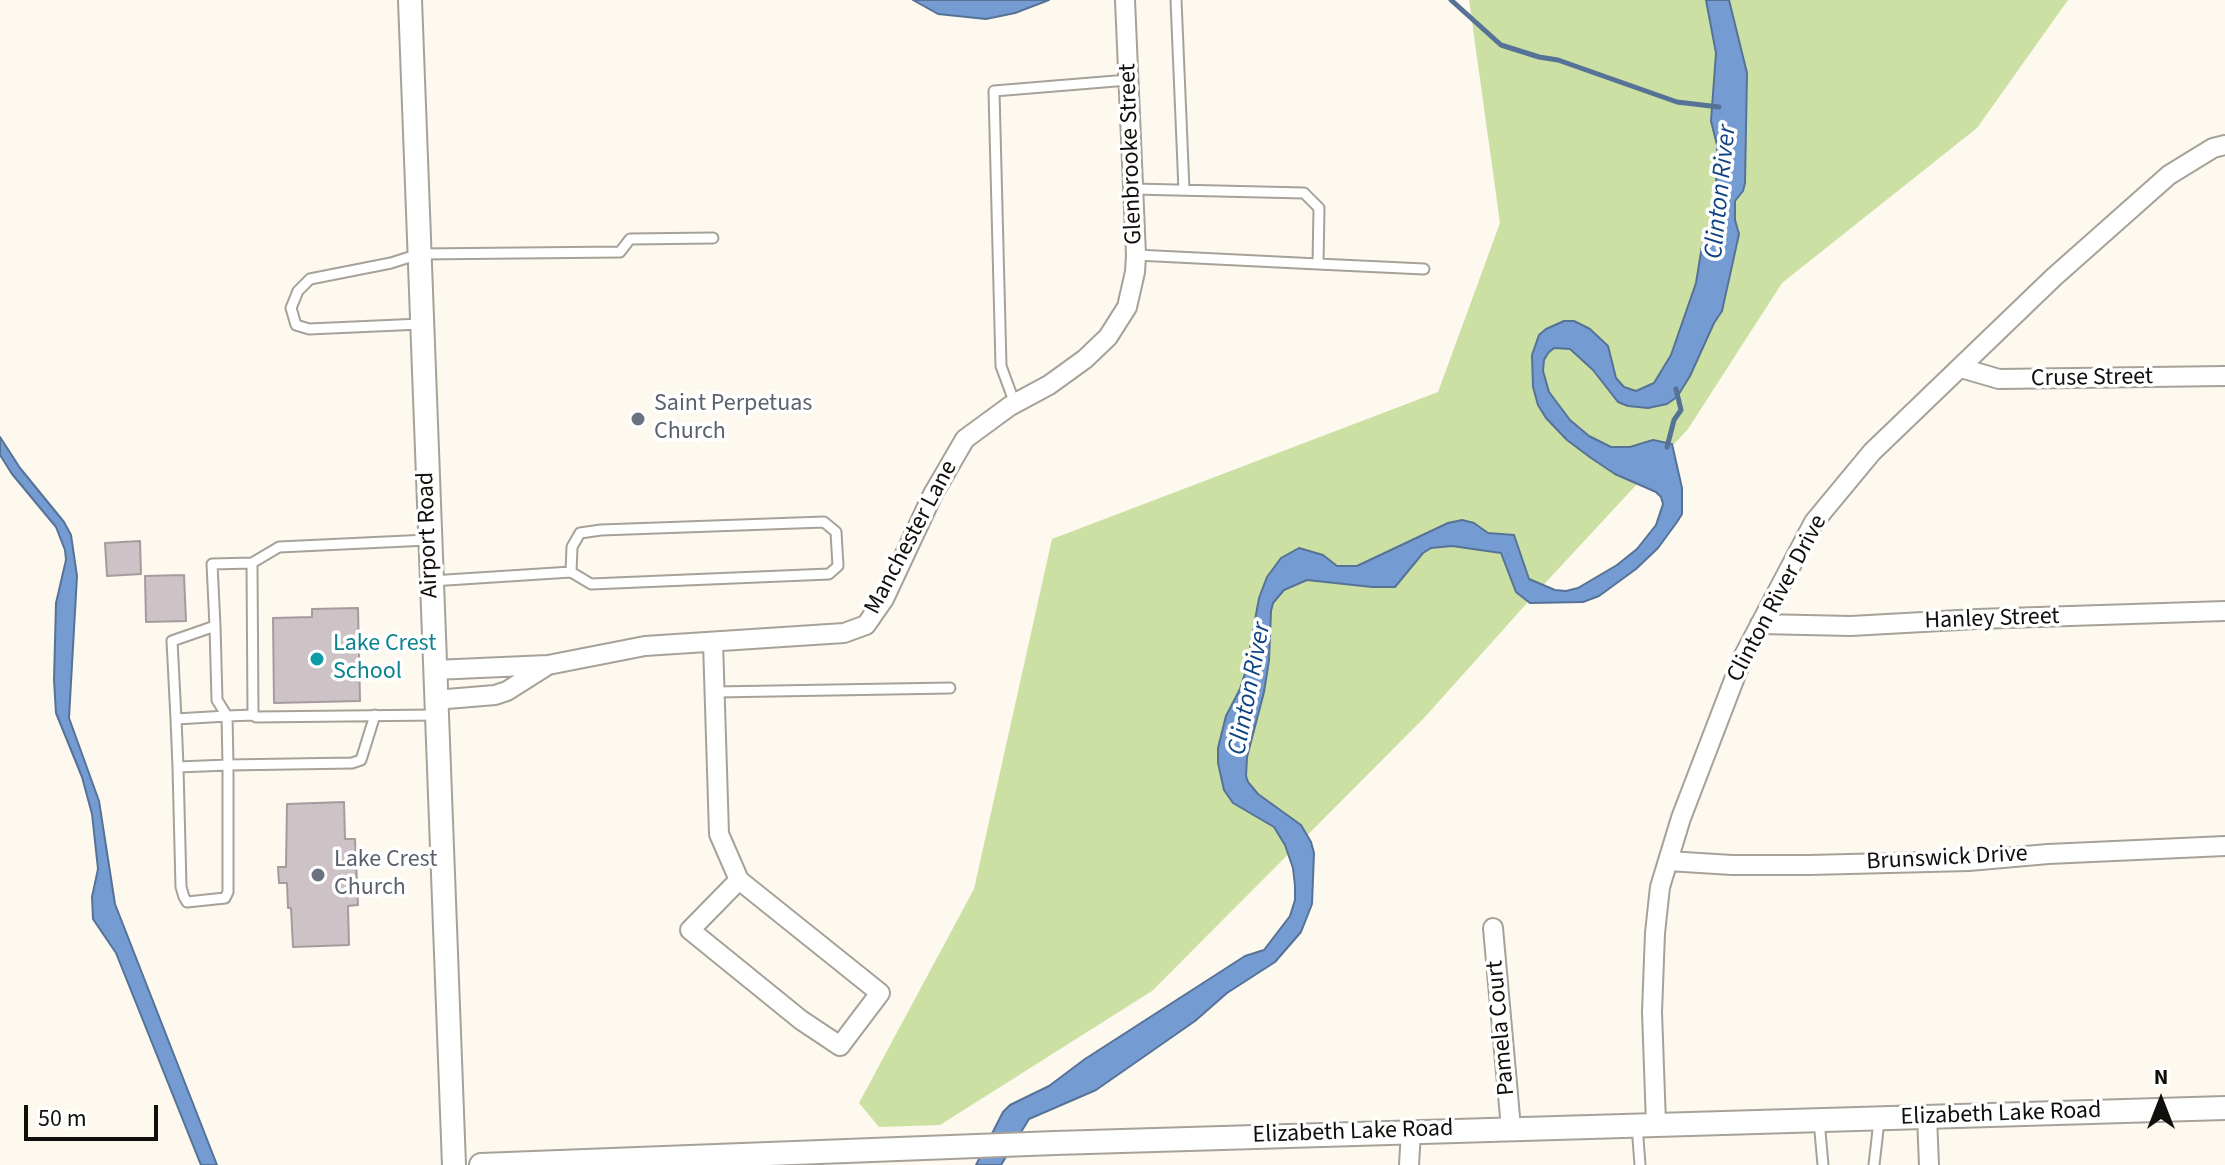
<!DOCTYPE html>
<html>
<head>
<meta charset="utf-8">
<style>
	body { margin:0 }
	#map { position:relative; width:2225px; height:1165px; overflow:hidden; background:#fdf9ef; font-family:"Source Sans 3",sans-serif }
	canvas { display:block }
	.north { position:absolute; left:2121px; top:1061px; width:80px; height:80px; -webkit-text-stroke:6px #fff; paint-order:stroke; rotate:0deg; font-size:22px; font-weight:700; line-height:32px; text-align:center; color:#110f0c }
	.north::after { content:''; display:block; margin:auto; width:28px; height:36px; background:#110f0c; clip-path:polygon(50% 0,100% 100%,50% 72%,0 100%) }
	.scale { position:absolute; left:24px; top:1105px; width:134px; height:36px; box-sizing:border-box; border:4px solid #110f0c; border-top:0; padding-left:10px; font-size:24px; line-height:28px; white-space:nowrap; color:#110f0c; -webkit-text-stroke:6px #fff; paint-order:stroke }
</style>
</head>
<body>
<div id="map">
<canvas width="2225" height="1165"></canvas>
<div class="north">N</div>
<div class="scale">50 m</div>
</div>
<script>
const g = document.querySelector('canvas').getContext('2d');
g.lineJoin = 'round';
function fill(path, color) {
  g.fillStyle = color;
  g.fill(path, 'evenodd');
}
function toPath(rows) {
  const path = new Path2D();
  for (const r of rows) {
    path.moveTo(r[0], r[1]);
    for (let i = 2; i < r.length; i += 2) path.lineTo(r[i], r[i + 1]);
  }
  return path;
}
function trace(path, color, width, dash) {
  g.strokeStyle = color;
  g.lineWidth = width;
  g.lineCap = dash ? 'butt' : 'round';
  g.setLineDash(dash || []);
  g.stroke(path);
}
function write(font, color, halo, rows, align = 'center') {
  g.font = font + ' "Source Sans 3",sans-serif';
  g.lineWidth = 7;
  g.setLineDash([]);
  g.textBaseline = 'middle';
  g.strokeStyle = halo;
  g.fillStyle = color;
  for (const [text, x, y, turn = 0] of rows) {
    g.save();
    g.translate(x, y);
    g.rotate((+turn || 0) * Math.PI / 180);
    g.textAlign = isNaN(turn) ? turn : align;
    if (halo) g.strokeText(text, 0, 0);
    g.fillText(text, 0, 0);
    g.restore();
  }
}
const green = toPath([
	[1469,0,2068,0,1977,128,1782,283,1688,429,1536,593,1424,718,1152,991,940,1125,879,1127,859,1103,974,889,1052,539,1438,392,1500,223]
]);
const water = toPath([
	[913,0,1049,0,1015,13,986,19,938,14,913,0],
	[1706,0,1729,0,1747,73,1745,183,1743,191,1735,201,1735,220,1739,234,1722,311,1714,323,1690,376,1677,397,1667,404,1648,408,1628,406,1618,402,1593,370,1570,349,1554,348,1548,353,1544,360,1543,371,1549,392,1570,420,1589,436,1611,447,1630,447,1653,440,1672,444,1682,488,1682,514,1677,522,1658,548,1636,569,1599,596,1583,602,1530,603,1516,592,1501,553,1452,546,1431,548,1423,553,1395,587,1372,587,1307,580,1284,590,1273,603,1271,611,1269,660,1264,692,1247,757,1246,776,1248,782,1258,794,1301,825,1311,842,1314,853,1312,904,1301,932,1275,962,1227,993,1195,1021,1096,1090,1029,1119,1001,1165,976,1165,1003,1112,1010,1105,1049,1086,1085,1059,1245,956,1264,950,1290,916,1295,900,1295,886,1293,868,1285,845,1274,827,1233,803,1224,790,1218,763,1218,748,1226,716,1240,689,1246,670,1259,598,1267,577,1281,558,1299,548,1323,555,1337,566,1357,566,1448,523,1462,520,1474,523,1488,533,1514,535,1529,579,1555,590,1566,591,1578,588,1617,565,1637,549,1656,525,1663,504,1661,497,1656,492,1615,474,1591,458,1567,440,1546,418,1538,405,1533,387,1532,355,1539,335,1546,329,1564,321,1574,321,1590,329,1608,346,1616,378,1624,387,1636,391,1654,383,1671,355,1696,283,1702,246,1709,228,1716,190,1717,145,1711,121,1716,53,1706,0],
	[0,437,20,468,64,522,71,535,77,576,69,718,99,801,115,904,217,1165,201,1165,116,953,93,919,92,897,98,869,92,814,82,777,56,713,54,680,56,603,66,560,65,550,56,527,12,474,0,455,0,437]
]);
const stream = toPath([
	[1451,0,1501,45,1539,57,1558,60,1677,102,1719,107],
	[1667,447,1674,420,1681,410,1676,389]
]);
const building = toPath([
	[140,541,141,574,107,576,105,543,140,541],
	[184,575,186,621,146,622,145,576,184,575],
	[358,608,360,701,274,703,273,618,312,617,312,609,358,608],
	[344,802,345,839,355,839,358,905,348,906,349,945,293,947,291,908,288,908,287,883,279,883,278,867,286,867,287,804,344,802]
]);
const service = toPath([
	[1176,0,1184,190],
	[1133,189,1304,193,1319,208,1318,264,1136,255],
	[1318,264,1424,269],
	[421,324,309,329,296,325,291,308,298,291,310,279,391,263,419,254,620,252,630,239,713,238],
	[1015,404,1001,366,994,91,1128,80],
	[428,540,279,547,252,563,253,715,256,717,436,715],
	[431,581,571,572,591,584,829,574,838,566,836,532,824,522,601,530,580,533,572,547,571,572],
	[215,626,217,700,227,716,228,765,178,767,176,719,227,716,253,715],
	[715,692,950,688],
	[176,719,172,641,215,626,212,564,252,563],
	[178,767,181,887,184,897,187,902,225,898,228,892,228,765,352,763,361,760,375,715],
	[1819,1120,1823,1165],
	[1637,1125,1640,1165],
	[1874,1165,1879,1121]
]);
const minor = toPath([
	[1961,368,1999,379,2225,376],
	[1760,624,1851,626,1977,619,2225,611],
	[713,642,719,834,739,880,880,993,840,1046,801,1020,690,930,739,880],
	[434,670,548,665,645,646,844,633,866,625,884,599,933,494,965,439,1010,406,1049,385,1085,359,1108,337,1127,307,1135,272,1136,255,1125,0],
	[435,700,495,695,507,691,545,667],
	[1668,861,1732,865,1809,865,1969,861,2048,854,2225,846],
	[1493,928,1511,1128],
	[1927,1117,1929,1165],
	[1656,1124,1652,1012,1655,933,1660,887,1681,818,1742,659,1814,522,1872,452,2054,277,2169,175,2213,148,2225,145],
	[1409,1165,1411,1131]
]);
const tertiary = toPath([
	[410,0,454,1165],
	[481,1165,1055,1143,2225,1108]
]);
const markers = [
	[638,419,8,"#6b7280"],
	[317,659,8,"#0f9aa8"],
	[318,875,8,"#6b7280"]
];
const streetNames = [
	["Glenbrooke Street",1132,154,-92],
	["Cruse Street",2092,379,-1],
	["Airport Road",429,535,-92],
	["Manchester Lane",912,538,-62],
	["Clinton River Drive",1778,599,-62],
	["Hanley Street",1992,620,-2],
	["Brunswick Drive",1947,859,-3],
	["Pamela Court",1502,1028,-95],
	["Elizabeth Lake Road",2001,1115,-2],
	["Elizabeth Lake Road",1353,1133,-2]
];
const worshipNames = [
	["Saint Perpetuas",654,405],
	["Church",654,433],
	["Lake Crest",334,861],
	["Church",334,889]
];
const cultureNames = [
	["Lake Crest",333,645],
	["School",333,673]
];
const waterNames = [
	["Clinton River",1722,192,-84],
	["Clinton River",1251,689,-79]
];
fill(green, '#cbe0a2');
fill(water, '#749cd2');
trace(water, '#567297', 2);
trace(stream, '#567297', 5);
fill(building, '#cdc2c6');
trace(building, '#a59b9f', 2);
trace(service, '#a6a299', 13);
trace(minor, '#a6a299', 22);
trace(tertiary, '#a6a299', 26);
trace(service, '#fff', 9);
trace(minor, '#fff', 18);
trace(tertiary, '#fff', 22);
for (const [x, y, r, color] of markers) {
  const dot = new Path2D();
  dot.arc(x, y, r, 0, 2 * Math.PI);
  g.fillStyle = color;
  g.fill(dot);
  trace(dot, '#fff', 3);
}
write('24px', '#110f0c', '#fff', streetNames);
write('24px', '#5b616d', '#fff', worshipNames, 'left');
write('24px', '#0d838f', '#fff', cultureNames, 'left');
write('italic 26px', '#0e4384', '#fff', waterNames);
</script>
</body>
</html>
